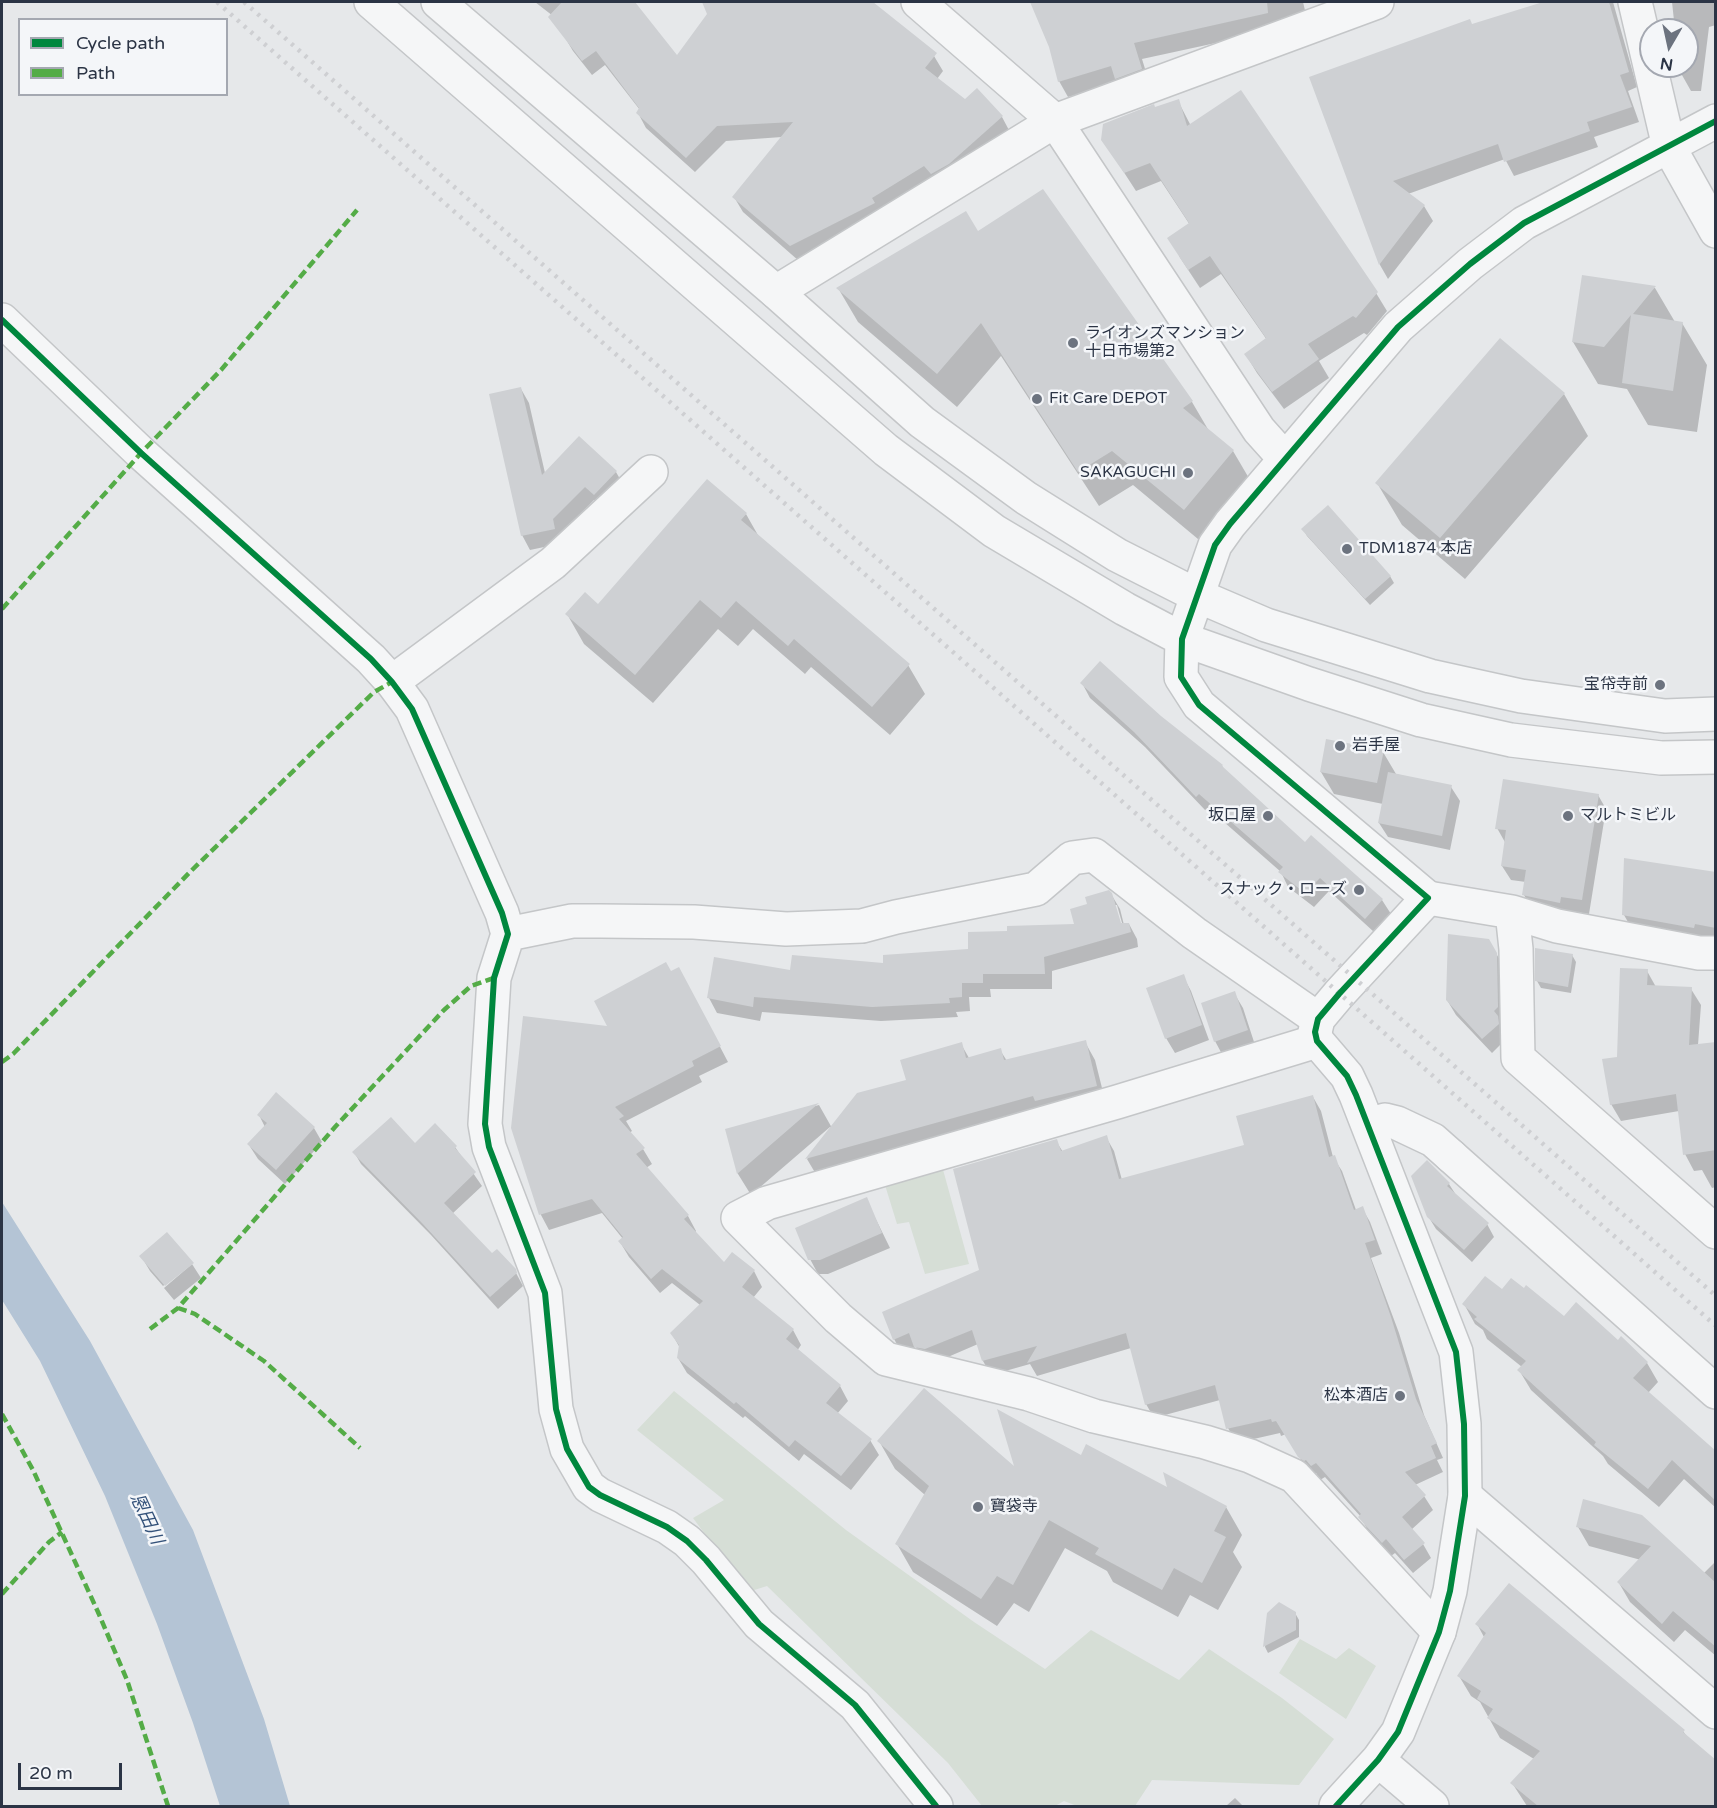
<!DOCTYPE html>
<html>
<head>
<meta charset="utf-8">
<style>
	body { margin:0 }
	#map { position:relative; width:1717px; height:1808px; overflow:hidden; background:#e6e8ea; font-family:"Varela Round",sans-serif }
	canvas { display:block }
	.frame { position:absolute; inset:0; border:3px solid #2b3445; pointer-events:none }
	.legend { position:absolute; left:18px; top:18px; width:210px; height:78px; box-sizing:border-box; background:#f4f6f9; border:2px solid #a4a8b1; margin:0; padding:8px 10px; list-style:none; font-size:18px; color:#2b3445 }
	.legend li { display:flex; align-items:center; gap:12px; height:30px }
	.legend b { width:30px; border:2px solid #a4a8b1 }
	.north { position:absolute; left:1639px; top:18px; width:60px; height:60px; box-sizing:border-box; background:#f4f6f9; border:2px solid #a4a8b1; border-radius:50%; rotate:189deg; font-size:16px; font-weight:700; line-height:24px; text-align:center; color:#2b3445 }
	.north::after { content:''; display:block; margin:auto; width:21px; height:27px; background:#6c737f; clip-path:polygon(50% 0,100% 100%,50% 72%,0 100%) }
	.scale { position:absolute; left:18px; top:1763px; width:104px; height:27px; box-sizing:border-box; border:3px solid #2b3445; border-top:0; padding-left:8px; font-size:18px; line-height:21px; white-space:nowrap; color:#2b3445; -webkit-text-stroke:4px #f4f6f9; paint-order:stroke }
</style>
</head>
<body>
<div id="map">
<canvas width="1717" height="1808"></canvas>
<div class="frame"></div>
<ul class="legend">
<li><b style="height:8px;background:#00873e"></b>Cycle path</li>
<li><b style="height:8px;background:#54ac47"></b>Path</li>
</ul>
<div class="north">N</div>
<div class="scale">20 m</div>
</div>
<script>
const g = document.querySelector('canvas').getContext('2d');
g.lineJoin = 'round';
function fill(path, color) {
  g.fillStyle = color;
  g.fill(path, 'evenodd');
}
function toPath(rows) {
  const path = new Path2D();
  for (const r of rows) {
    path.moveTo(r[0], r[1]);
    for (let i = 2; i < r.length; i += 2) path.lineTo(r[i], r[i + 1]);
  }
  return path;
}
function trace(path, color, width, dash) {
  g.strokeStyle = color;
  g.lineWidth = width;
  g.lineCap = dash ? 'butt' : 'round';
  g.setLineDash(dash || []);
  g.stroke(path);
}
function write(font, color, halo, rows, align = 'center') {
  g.font = font + ' "Varela Round","Noto Sans JP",sans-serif';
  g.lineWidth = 5;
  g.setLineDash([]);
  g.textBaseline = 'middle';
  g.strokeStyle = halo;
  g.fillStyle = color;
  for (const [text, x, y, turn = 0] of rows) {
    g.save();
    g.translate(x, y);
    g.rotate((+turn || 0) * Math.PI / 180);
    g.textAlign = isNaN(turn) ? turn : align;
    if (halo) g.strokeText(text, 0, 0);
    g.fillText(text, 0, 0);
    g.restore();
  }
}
const green = toPath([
	[942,1166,969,1264,925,1274,909,1222,897,1224,885,1185],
	[674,1391,846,1530,974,1622,1045,1669,1091,1630,1179,1680,1209,1649,1282,1698,1334,1739,1299,1785,1152,1780,1135,1806,1077,1806,1064,1801,1055,1806,982,1806,948,1763,767,1586,748,1592,693,1518,724,1500,637,1430],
	[1300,1639,1336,1659,1349,1648,1376,1666,1346,1719,1279,1673]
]);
const water = toPath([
	[2,1202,90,1341,193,1530,264,1719,290,1806,220,1806,193,1723,157,1624,105,1496,40,1361,2,1300]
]);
const shadow = toPath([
	[535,2,565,2,553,16],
	[609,2,630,2,640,10,677,58,709,14,704,2,870,2,934,56,943,71,937,79,965,101,977,90,1002,117,1010,132,799,261,743,212,734,197,782,137,726,141,695,172,646,128,638,113,640,110,605,65,592,75,573,51,564,36],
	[1031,2,1303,2,1308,23,1142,59,1150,85,1119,83,1068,97,1059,81,1051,46],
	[1548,2,1613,2,1637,87,1628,91,1639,122,1594,137,1598,147,1514,176,1505,159,1408,194,1424,206,1433,221,1388,279,1380,265,1311,78],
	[1672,2,1716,2,1716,25,1709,27,1701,91,1691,91,1678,68,1678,66,1687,66,1687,30,1675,30],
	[1178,101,1191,126,1376,293,1387,311,1367,335,1364,333,1319,361,1329,378,1284,409,1257,373,1246,355,1267,340,1221,274,1200,288,1179,256,1190,225,1161,181,1136,191,1103,140,1155,109],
	[1042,191,1192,402,1209,431,1233,451,1253,485,1204,544,1133,485,1099,506,1001,356,957,407,858,322,838,288,978,233],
	[1583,276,1655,288,1675,322,1682,323,1707,365,1697,432,1648,425,1627,389,1598,384,1573,342],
	[521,389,529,403,545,473,616,472,624,486,603,509,594,500,561,534,563,543,530,550,522,535],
	[1564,394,1588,436,1465,579,1402,525,1377,483],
	[746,514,759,537,908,665,925,694,890,735,811,667,805,674,753,629,738,646,718,629,653,703,584,644,567,614,598,606],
	[1303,529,1390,576,1394,583,1370,605,1307,536],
	[1082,683,1160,717,1222,766,1226,772,1305,844,1382,900,1391,914,1374,932,1329,891,1314,907,1288,887,1281,872,1208,808,1205,810,1145,747,1090,698],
	[1383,752,1396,774,1451,787,1460,801,1450,850,1388,837,1379,823,1383,804,1334,794,1321,772],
	[1598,795,1606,809,1589,914,1569,911,1568,916,1532,910,1524,895,1526,882,1511,880,1502,866,1506,844,1497,828],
	[1716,874,1716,940,1632,929,1624,915],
	[1111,894,1120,909,1124,925,1129,924,1137,939,1138,947,1052,971,1052,989,990,989,991,997,969,997,970,1011,956,1012,958,1017,881,1021,762,1012,760,1021,717,1013,709,998,792,971,885,964,970,950,1009,933,1076,926,1089,905],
	[1114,905,1117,905,1124,930,1122,931],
	[1489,941,1505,969,1506,1039,1492,1053,1456,1015,1447,1000],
	[1572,955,1576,962,1571,993,1541,988,1537,981],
	[1647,971,1656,987,1691,989,1701,1005,1698,1045,1716,1043,1716,1187,1712,1188,1702,1170,1694,1171,1685,1154,1679,1111,1621,1121,1611,1104,1619,1058],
	[671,973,687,984,728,1062,699,1076,702,1082,626,1121,632,1131,629,1133,643,1149,652,1164,646,1168,688,1216,696,1231,695,1233,724,1265,754,1271,762,1287,753,1298,793,1330,801,1345,797,1351,840,1386,848,1401,837,1414,870,1440,879,1455,851,1490,804,1454,799,1461,745,1416,743,1418,687,1373,678,1358,680,1348,672,1334,700,1305,672,1283,660,1293,629,1257,620,1242,623,1239,602,1213,549,1230,541,1215,512,1128,609,1027],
	[1183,976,1191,991,1209,1040,1175,1053,1166,1038],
	[1234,993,1243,1008,1255,1045,1223,1056,1215,1041],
	[1085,1042,1095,1060,1106,1104,817,1176,807,1159,832,1128,830,1127,751,1195,738,1174,727,1130,819,1105,832,1128,908,1081,961,1044,969,1058,1000,1050,1007,1061],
	[1313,1097,1321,1111,1333,1157,1342,1171,1356,1210,1362,1208,1370,1222,1382,1254,1371,1258,1399,1333,1424,1415,1443,1458,1437,1460,1443,1472,1415,1485,1424,1496,1433,1510,1411,1530,1423,1544,1431,1558,1413,1573,1395,1553,1391,1556,1368,1531,1361,1517,1325,1477,1320,1480,1316,1473,1313,1474,1308,1471,1286,1434,1281,1436,1280,1433,1236,1443,1228,1428,1220,1400,1154,1418,1146,1404,1131,1348,1037,1376,1030,1364,991,1375,983,1361,978,1344,934,1363,924,1361,916,1347,902,1353,894,1339,981,1271,1056,1141,1063,1152,1106,1137,1114,1151,1122,1180,1245,1146],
	[259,1115,314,1128,322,1142,285,1184,258,1159,249,1145,265,1127],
	[415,1145,455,1147,482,1186,452,1214,492,1255,516,1273,523,1286,498,1309,431,1235,361,1164,354,1152],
	[1413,1176,1449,1184,1456,1195,1487,1224,1494,1237,1472,1262,1436,1229,1428,1216],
	[866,1199,890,1248,828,1274,818,1274,810,1259],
	[141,1256,191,1262,163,1286,150,1271],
	[192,1264,201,1278,174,1300,164,1288],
	[1502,1291,1618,1342,1647,1363,1658,1382,1648,1393,1716,1452,1716,1508,1684,1479,1659,1507,1608,1464,1603,1456,1531,1390,1519,1370,1522,1367,1487,1339,1483,1330,1475,1324,1464,1304],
	[879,1441,1017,1470,1082,1457,1169,1490,1226,1507,1242,1535,1233,1552,1242,1567,1218,1610,1190,1595,1178,1617,1113,1582,1107,1571,1065,1548,1029,1612,1014,1603,997,1626,913,1572,897,1544,925,1495,895,1469],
	[1584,1501,1703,1574,1716,1561,1716,1656,1685,1630,1674,1642,1630,1602,1619,1583,1641,1560,1589,1546,1578,1527],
	[1269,1613,1295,1613,1299,1620,1299,1637,1268,1653,1265,1647],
	[1477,1624,1683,1731,1688,1738,1716,1762,1716,1806,1527,1806,1512,1783,1534,1759,1500,1738,1480,1702,1471,1696,1459,1676,1484,1637],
	[1235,1798,1243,1806,1226,1806]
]);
const building = toPath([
	[562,2,635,2,677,55,707,14,702,2,873,2,937,53,925,68,965,99,977,88,1003,116,949,164,931,174,924,166,872,198,875,203,790,246,732,197,793,122,717,126,686,158,636,113,639,108,596,51,582,61,548,17],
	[1030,2,1267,2,1268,13,1134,43,1142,69,1115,79,1111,66,1058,82,1049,47],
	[1543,2,1609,2,1629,72,1620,75,1632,107,1587,122,1590,131,1504,162,1498,144,1393,181,1425,205,1379,265,1309,77,1470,19,1472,24],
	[1241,90,1378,292,1356,318,1353,316,1308,344,1319,359,1272,392,1244,354,1266,338,1210,256,1188,270,1167,238,1189,223,1150,163,1124,173,1101,140,1103,124,1154,104,1155,107,1179,99,1187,126],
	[1043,189,1193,401,1183,408,1234,450,1184,510,1112,451,1078,472,981,323,937,374,836,288,966,211,978,231],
	[1582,275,1656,286,1633,314,1683,322,1673,391,1622,383,1631,315,1604,347,1572,342],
	[1500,338,1565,393,1440,538,1375,483],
	[521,387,542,475,579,436,617,471,594,495,585,487,553,519,555,529,521,536,489,394],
	[707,479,747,513,741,520,910,664,872,707,794,639,788,646,736,601,721,618,700,600,635,675,565,614,585,592,598,604],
	[1328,505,1391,576,1365,599,1301,529],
	[1100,661,1161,716,1223,765,1222,766,1305,842,1311,835,1383,899,1365,919,1320,878,1305,893,1278,872,1283,867,1199,794,1196,797,1134,732,1080,683],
	[1326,739,1384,750,1377,783,1320,772],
	[1388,772,1452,785,1442,836,1378,823],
	[1503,779,1599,794,1582,900,1561,897,1560,903,1522,895,1526,870,1501,866,1506,830,1495,829],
	[1624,858,1716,872,1716,928,1695,924,1694,928,1622,915],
	[1109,890,1112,893,1121,923,1129,923,1131,932,1044,957,1045,974,983,974,983,983,962,983,962,997,949,998,950,1003,872,1007,754,997,753,1007,707,998,714,957,790,970,792,955,883,963,883,955,968,949,968,932,1007,931,1007,926,1074,924,1070,909,1087,904,1085,897],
	[1448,934,1489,939,1497,953,1498,1007,1494,1011,1498,1016,1499,1024,1482,1039,1446,1000],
	[1535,948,1573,954,1568,987,1535,981],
	[666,962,671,971,679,967,721,1046,692,1061,694,1066,615,1107,624,1116,619,1119,645,1148,636,1154,689,1215,684,1219,724,1262,732,1252,755,1270,742,1287,794,1329,786,1339,841,1385,826,1403,872,1439,841,1476,795,1440,789,1447,736,1402,734,1404,677,1358,679,1345,670,1333,703,1301,662,1269,651,1279,618,1241,623,1237,592,1199,539,1215,511,1128,523,1016,607,1026,594,1001],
	[1620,968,1648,969,1647,985,1692,987,1689,1045,1716,1042,1716,1150,1683,1155,1676,1094,1610,1105,1602,1059,1617,1057],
	[1184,974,1202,1025,1165,1039,1146,988],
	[1235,991,1248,1030,1214,1042,1201,1003],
	[1086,1040,1097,1086,1035,1101,1033,1096,805,1159,857,1093,906,1080,900,1060,962,1042,966,1058,1001,1048,1004,1060],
	[276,1092,315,1127,276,1170,247,1144,267,1123,257,1115],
	[1313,1095,1329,1157,1335,1155,1354,1210,1363,1206,1375,1240,1365,1243,1391,1317,1416,1399,1437,1443,1431,1446,1436,1458,1405,1472,1426,1495,1402,1517,1425,1543,1404,1560,1386,1539,1382,1543,1364,1524,1358,1517,1361,1514,1316,1463,1311,1466,1306,1460,1304,1461,1298,1457,1276,1421,1272,1422,1271,1419,1226,1429,1215,1385,1145,1405,1126,1333,1027,1363,1037,1346,982,1361,972,1330,925,1349,914,1347,909,1333,893,1340,882,1312,979,1270,953,1169,1057,1139,1061,1151,1107,1135,1119,1179,1244,1145,1236,1116],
	[819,1103,737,1174,725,1129],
	[391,1117,415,1143,435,1123,457,1146,455,1148,476,1172,444,1203,492,1253,497,1249,516,1269,517,1273,490,1297,422,1223,352,1152],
	[1427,1160,1450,1183,1447,1186,1489,1223,1464,1250,1427,1217,1411,1176],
	[867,1197,882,1233,820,1260,808,1260,795,1228],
	[167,1232,194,1263,165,1286,139,1256],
	[1485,1276,1502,1289,1511,1278,1524,1288,1526,1285,1564,1316,1576,1302,1618,1340,1621,1336,1648,1362,1633,1378,1716,1451,1716,1501,1672,1460,1648,1489,1594,1445,1596,1442,1517,1370,1526,1361,1474,1319,1477,1317,1462,1304],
	[924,1388,1014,1466,997,1409,1081,1455,1086,1444,1167,1487,1163,1472,1227,1506,1214,1531,1226,1537,1202,1583,1174,1568,1162,1590,1095,1554,1099,1548,1049,1520,1013,1585,997,1576,981,1599,895,1544,929,1486,877,1441],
	[1583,1499,1642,1515,1716,1583,1716,1647,1673,1611,1662,1624,1617,1582,1651,1546,1576,1527],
	[1509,1583,1685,1730,1683,1732,1716,1760,1716,1806,1538,1806,1510,1783,1540,1751,1487,1718,1493,1709,1477,1699,1481,1691,1457,1676,1486,1633,1475,1624],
	[1279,1602,1296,1612,1296,1630,1263,1647,1267,1613]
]);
const minor = toPath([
	[1635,2,1669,147],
	[776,292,1055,121,1377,2],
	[2,320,141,453,371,659,392,682,412,709,502,913,508,934,494,978,485,1124,489,1147,545,1293,556,1409,567,1449,589,1487,600,1495,667,1527,687,1541,706,1560,759,1624,855,1705,936,1806],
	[392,682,553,563,651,472],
	[1428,898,1512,912,1557,926,1699,953,1716,953],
	[1512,912,1516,949,1518,1058,1716,1232],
	[508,934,572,921,600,921,694,922,786,929,862,926,896,917,1036,889,1072,858,1094,855,1194,933,1318,1019],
	[1317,1041,1117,1102,767,1203,738,1218,838,1318,886,1359,1029,1394,1094,1416,1205,1442,1250,1456,1294,1476,1439,1632],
	[1451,1156,1716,1392],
	[1465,1496,1716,1712]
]);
const tertiary = toPath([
	[371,2,886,450,994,531,1125,609,1182,639,1309,684,1421,720,1511,740,1661,758,1716,757],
	[438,2,776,292,922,422,1026,498,1117,555,1196,595,1266,625,1430,676,1521,696,1665,716,1716,714],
	[918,2,1055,121,1259,430,1285,459],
	[1669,147,1716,231],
	[1368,1125,1385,1120,1397,1123,1433,1140,1451,1156],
	[1378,1760,1432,1806],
	[1336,1806,1378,1760,1398,1732,1439,1632,1450,1591,1465,1496,1464,1424,1456,1352,1356,1095,1347,1076,1317,1041,1315,1032,1318,1019,1339,994,1428,898,1199,705,1181,677,1182,639,1215,545,1230,524,1398,327,1470,264,1524,223,1716,121]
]);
const rail = toPath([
	[217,2,1716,1326],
	[244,2,1716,1296]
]);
const quiet = toPath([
	[2,609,141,453,221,370,357,210],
	[2,1062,13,1054,190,872,374,692,392,682],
	[178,1308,195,1314,264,1361,360,1448],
	[150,1329,178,1308,335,1127,444,1010,471,986,494,978],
	[2,1414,33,1470,98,1612,127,1680,168,1806],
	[2,1594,49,1542,62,1532]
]);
const cycleway = toPath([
	[2,320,141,453,371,659,392,682,412,709,502,913,508,934,494,978,485,1124,489,1147,545,1293,556,1409,567,1449,589,1487,600,1495,667,1527,687,1541,706,1560,759,1624,855,1705,936,1806],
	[1336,1806,1378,1760,1398,1732,1439,1632,1450,1591,1465,1496,1464,1424,1456,1352,1356,1095,1347,1076,1317,1041,1315,1032,1318,1019,1339,994,1428,898,1199,705,1181,677,1182,639,1215,545,1230,524,1398,327,1470,264,1524,223,1716,121]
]);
const markers = [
	[1073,343,6,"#6c737f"],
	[1037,399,6,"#6c737f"],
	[1188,473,6,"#6c737f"],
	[1347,549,6,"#6c737f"],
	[1660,685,6,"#6c737f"],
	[1340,746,6,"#6c737f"],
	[1268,816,6,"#6c737f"],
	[1568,816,6,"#6c737f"],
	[1359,890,6,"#6c737f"],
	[1400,1396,6,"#6c737f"],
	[978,1507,6,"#6c737f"]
];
const poiNames = [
	["ライオンズマンション",1085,334],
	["十日市場第2",1085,352],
	["Fit Care DEPOT",1049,399],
	["SAKAGUCHI",1176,473,"right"],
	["TDM1874 本店",1359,549],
	["宝帒寺前",1648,685,"right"],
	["岩手屋",1352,746],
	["坂口屋",1256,816,"right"],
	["マルトミビル",1580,816],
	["スナック・ローズ",1347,890,"right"],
	["松本酒店",1388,1396,"right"],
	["寶袋寺",990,1507]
];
const waterNames = [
	["恩田川",146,1519,65]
];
fill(green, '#d6ded6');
fill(water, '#b4c4d5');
fill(shadow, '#0003');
fill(building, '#ced0d3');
trace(minor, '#c4c6c8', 36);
trace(tertiary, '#c4c6c8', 36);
trace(minor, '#f5f6f7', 33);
trace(tertiary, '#f5f6f7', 33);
trace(rail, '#cecfd2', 4.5, [3, 6]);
trace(quiet, '#54ac47', 4.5, [9, 4.5]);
trace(cycleway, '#00873e', 6);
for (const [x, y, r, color] of markers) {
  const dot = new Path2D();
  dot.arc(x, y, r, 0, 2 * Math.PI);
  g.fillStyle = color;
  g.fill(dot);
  trace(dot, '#f4f6f9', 2);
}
write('16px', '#2b3445', '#f4f6f9', poiNames, 'left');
write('italic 18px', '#34527a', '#f4f6f9', waterNames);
</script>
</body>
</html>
